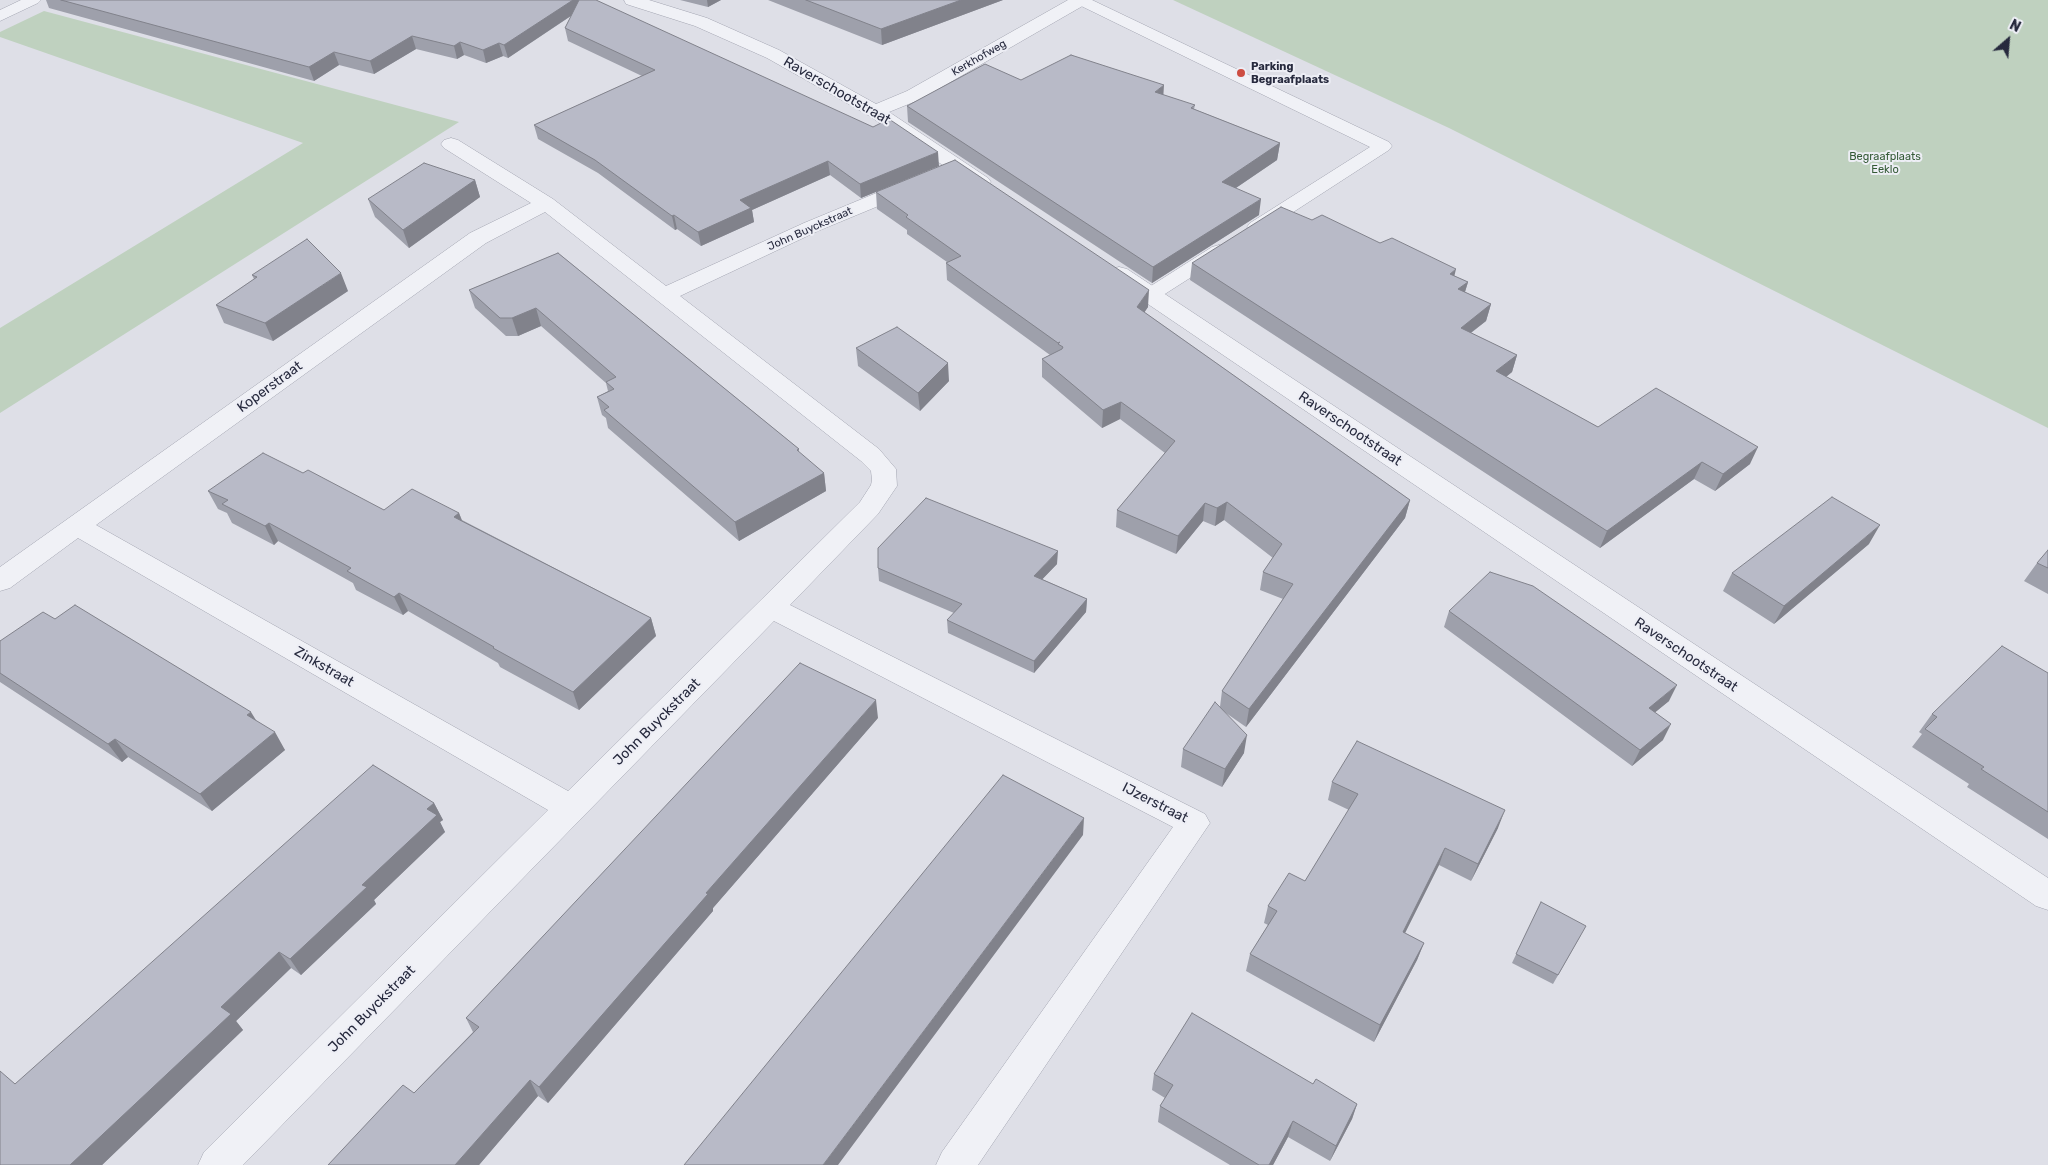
<!DOCTYPE html>
<html>
<head>
<meta charset="utf-8">
<style>
	body { margin:0 }
	#map { position:relative; width:2048px; height:1165px; overflow:hidden; background:#dedfe7; font-family:Rubik,sans-serif }
	canvas { display:block }
	.north { position:absolute; left:1983px; top:15px; width:50px; height:50px; -webkit-text-stroke:4px #edeef5; paint-order:stroke; rotate:27deg; font-size:14px; font-weight:700; line-height:20px; text-align:center; color:#272a3e }
	.north::after { content:''; display:block; margin:auto; width:18px; height:22px; background:#272a3e; clip-path:polygon(50% 0,100% 100%,50% 72%,0 100%) }
</style>
</head>
<body>
<div id="map">
<canvas width="2048" height="1165"></canvas>
<div class="north">N</div>
</div>
<script>
const g = document.querySelector('canvas').getContext('2d');
g.lineJoin = 'round';
function fill(path, color) {
  g.fillStyle = color;
  g.fill(path, 'evenodd');
}
function toPath(rows) {
  const path = new Path2D();
  for (const r of rows) {
    path.moveTo(r[0], r[1]);
    for (let i = 2; i < r.length; i += 2) path.lineTo(r[i], r[i + 1]);
  }
  return path;
}
function trace(path, color, width, dash) {
  g.strokeStyle = color;
  g.lineWidth = width;
  g.lineCap = dash ? 'butt' : 'round';
  g.setLineDash(dash || []);
  g.stroke(path);
}
function write(font, color, halo, rows, align = 'center') {
  g.font = font + ' Rubik,sans-serif';
  g.lineWidth = 4;
  g.setLineDash([]);
  g.textBaseline = 'middle';
  g.strokeStyle = halo;
  g.fillStyle = color;
  for (const [text, x, y, turn = 0] of rows) {
    g.save();
    g.translate(x, y);
    g.rotate((+turn || 0) * Math.PI / 180);
    g.textAlign = isNaN(turn) ? turn : align;
    if (halo) g.strokeText(text, 0, 0);
    g.fillText(text, 0, 0);
    g.restore();
  }
}
const green = toPath([
	[1173,0,2048,0,2048,428,1449,128],
	[44,11,459,122,0,413,0,328,303,143,0,37,0,32]
]);
const lane = toPath([
	[21,0,41,0,38,3,0,21,0,10,21,0],
	[1072,0,1092,0,1389,142,1392,146,1389,150,1264,231,1257,233,1250,231,1247,227,1250,223,1370,147,1075,3,1072,0],
	[1219,245,1226,247,1229,251,1226,255,1157,299,1150,301,1143,299,1140,295,1143,291,1212,247,1219,245]
]);
const street = toPath([
	[624,0,649,0,707,18,779,50,876,104,907,91,1068,0,1088,0,1086,4,921,99,889,112,988,178,991,182,988,186,981,188,974,186,868,115,767,58,695,26,626,4,624,0],
	[451,138,458,140,553,199,666,286,804,223,903,182,910,180,917,182,920,186,917,190,818,231,680,296,879,449,896,469,897,486,878,514,790,605,1205,814,1210,823,978,1165,936,1165,942,1152,1173,827,774,621,243,1165,198,1165,204,1152,548,810,78,538,10,588,0,591,0,567,470,233,531,203,444,148,441,144,444,140,451,138],
	[545,212,861,461,871,471,872,480,871,485,860,502,568,791,96,525,486,243,545,212],
	[1119,267,1127,269,2048,878,2048,910,2036,906,1111,279,1108,274,1111,269,1119,267]
]);
const wall = toPath([
	[46,0,596,0,939,166,861,198,830,175,752,210,754,222,701,246,677,229,675,230,598,173,538,139,534,125,642,76,568,41,565,28,571,16,508,58,503,56,486,63,464,55,457,59,416,49,374,74,339,65,314,81,49,8],
	[680,0,721,0,708,7],
	[768,0,1003,0,882,45],
	[1021,80,1195,105,1194,109,1280,143,1277,160,1236,188,1259,215,1152,283,908,122,907,106],
	[475,180,480,197,409,248,375,217,368,199],
	[876,192,1148,307,1144,312,1410,500,1405,518,1246,727,1223,711,1244,753,1222,787,1181,767,1183,749,1220,707,1222,691,1283,599,1260,590,1263,572,1273,558,1224,520,1215,526,1203,521,1176,554,1116,527,1117,510,1165,453,1120,419,1102,428,1042,377,1042,359,1050,355,947,280,946,263,947,262,907,234,907,230,877,209],
	[1312,220,1380,243,1468,282,1465,292,1491,304,1486,321,1471,333,1517,355,1512,372,1506,377,1598,427,1750,464,1715,491,1694,479,1600,548,1190,280,1192,263],
	[558,253,799,449,799,453,824,473,826,491,739,541,608,428,606,418,602,415,597,397,608,391,606,383,541,326,518,336,506,336,475,308,469,290],
	[252,275,348,291,273,341,224,323,216,305,254,279],
	[856,348,949,381,920,411,858,366],
	[303,473,384,510,459,513,462,520,651,618,656,636,579,710,500,667,498,663,408,611,403,615,356,590,353,583,278,541,274,545,232,523,227,513,218,509,208,491],
	[1869,544,1774,624,1723,591,1732,573],
	[2048,550,2048,594,2024,581,2037,563],
	[1057,564,1042,579,1087,599,1086,612,1034,673,948,633,947,620,954,613,879,581,878,568],
	[1449,611,1669,701,1655,712,1663,740,1632,766,1444,627],
	[55,619,256,721,285,750,212,811,128,757,122,762,0,682,0,641],
	[2048,673,2048,839,1967,787,1969,784,1912,747,1922,734,1919,732,1932,714],
	[878,718,713,908,713,911,548,1103,538,1096,479,1165,328,1165,414,1093,473,1032,466,1018],
	[1332,782,1498,828,1471,881,1439,865,1405,933,1424,943,1417,960,1374,1042,1246,971,1250,954,1268,925,1264,923,1268,906,1305,881,1349,810,1328,800],
	[434,803,443,820,440,822,445,832,374,900,376,904,301,975,291,968,236,1021,243,1030,102,1165,0,1165,15,1084],
	[1541,902,1581,935,1553,984,1512,963],
	[1154,1074,1313,1084,1357,1104,1352,1119,1330,1161,1288,1137,1273,1165,1230,1165,1158,1122,1160,1106,1165,1098,1152,1090]
]);
const shadedWall = toPath([
	[573,0,583,0,584,7,508,58,504,45],
	[707,0,721,0,708,7],
	[961,0,1003,0,882,45,881,29],
	[412,36,416,49,374,74,370,61],
	[460,42,464,55,457,59,454,46],
	[499,43,503,56,486,63,483,50],
	[334,52,339,65,314,81,309,67],
	[1164,85,1163,101,1155,92],
	[1280,143,1277,160,1221,198,1222,182],
	[938,152,939,166,861,198,860,184],
	[828,161,830,175,752,210,754,222,701,246,698,232,740,200],
	[475,180,480,197,409,248,403,230],
	[1261,199,1259,215,1152,283,1153,267],
	[674,215,677,229,675,230,672,216],
	[1456,269,1452,286,1450,274],
	[341,273,348,291,273,341,265,323],
	[1468,282,1463,298,1458,289],
	[1149,290,1148,307,1136,325,1137,307],
	[1491,304,1486,321,1456,344,1461,328],
	[536,308,541,326,518,336,512,318],
	[1517,355,1512,372,1492,388,1496,371],
	[948,363,949,381,920,411,918,393],
	[1121,402,1120,419,1102,428,1103,410],
	[1758,447,1750,464,1715,491,1723,474],
	[1702,462,1694,479,1600,548,1607,531],
	[824,473,826,491,739,541,735,522],
	[1410,500,1405,518,1246,727,1249,709],
	[1227,502,1224,520,1215,526,1217,508],
	[1205,503,1203,521,1176,554,1178,536],
	[459,513,466,532,454,517],
	[269,523,278,541,274,545,265,526],
	[1880,525,1869,544,1774,624,1784,606],
	[1058,551,1057,564,1034,588,1034,576],
	[399,593,408,611,403,615,394,597],
	[1087,599,1086,612,1034,673,1034,661],
	[651,618,656,636,579,710,573,692],
	[1677,685,1669,701,1641,724,1649,708],
	[876,700,878,718,713,908,713,911,548,1103,539,1087,706,893],
	[251,712,262,730,247,715],
	[1671,724,1663,740,1632,766,1640,750],
	[275,732,285,750,212,811,200,794],
	[1247,735,1244,753,1222,787,1225,769],
	[115,739,128,757,122,762,108,744],
	[434,803,443,820,440,822,445,832,374,900,376,904,301,975,290,959,362,885,427,809],
	[1505,810,1498,828,1471,881,1478,864],
	[1084,818,1083,835,838,1165,823,1165],
	[1445,848,1439,865,1397,949,1403,932],
	[1424,943,1417,960,1374,1042,1380,1025],
	[279,952,291,968,236,1021,243,1030,102,1165,70,1165,221,1007],
	[530,1080,538,1096,479,1165,455,1165],
	[1357,1104,1352,1119,1330,1161,1336,1146],
	[1293,1121,1288,1137,1273,1165,1269,1165]
]);
const building = toPath([
	[61,0,573,0,504,45,499,43,483,50,460,42,454,46,412,36,370,61,334,52,309,67,61,0],
	[579,0,596,0,873,127,889,119,938,152,860,184,828,161,740,200,751,208,698,232,674,215,672,216,595,160,534,125,655,70,565,28,579,0],
	[806,0,961,0,881,29,806,0],
	[1071,55,1164,85,1155,92,1195,105,1191,108,1280,143,1222,182,1261,199,1153,267,907,106,985,64,1021,80,1071,55],
	[955,160,1149,290,1137,307,1410,500,1249,709,1222,691,1293,584,1263,572,1282,544,1227,502,1217,508,1205,503,1178,536,1117,510,1175,441,1121,402,1103,410,1042,359,1062,349,1063,347,1058,344,1060,342,1058,343,946,263,961,256,906,217,908,215,876,192,955,160],
	[424,163,475,180,403,230,368,199,424,163],
	[1281,207,1312,220,1322,215,1380,243,1392,238,1456,269,1450,274,1468,282,1458,289,1491,304,1461,328,1517,355,1496,371,1598,427,1656,388,1758,447,1723,474,1702,462,1607,531,1192,263,1281,207],
	[307,239,341,273,265,323,216,305,257,277,252,275,307,239],
	[558,253,799,449,797,450,824,473,735,522,604,410,609,407,597,397,614,389,606,382,616,377,536,308,512,318,500,318,469,290,558,253],
	[897,327,948,363,918,393,856,348,897,327],
	[263,453,303,473,308,470,384,510,412,489,459,513,454,517,651,618,573,692,493,648,494,647,399,593,394,597,347,571,351,568,269,523,265,526,222,504,228,500,208,491,263,453],
	[1832,497,1880,525,1784,606,1732,573,1832,497],
	[926,498,1058,551,1034,576,1087,599,1034,661,947,620,962,604,878,568,878,548,926,498],
	[2048,550,2048,568,2037,563,2048,550],
	[1490,572,1533,586,1677,685,1649,708,1671,724,1640,750,1449,611,1490,572],
	[75,605,251,712,247,715,275,732,200,794,115,739,108,744,0,673,0,641,43,612,55,619,75,605],
	[2002,646,2048,673,2048,812,1981,769,1984,767,1925,729,1937,717,1932,714,2002,646],
	[800,663,876,700,706,893,708,894,539,1087,530,1080,455,1165,328,1165,403,1085,414,1093,479,1027,466,1018,800,663],
	[1215,702,1247,735,1225,769,1183,749,1215,702],
	[1357,741,1505,810,1478,864,1445,848,1403,932,1424,943,1380,1025,1250,954,1277,911,1268,906,1289,873,1305,881,1358,794,1332,782,1357,741],
	[373,765,434,803,427,809,437,815,362,885,367,887,290,959,279,952,221,1007,231,1014,70,1165,0,1165,0,1071,15,1084,373,765],
	[1003,775,1084,818,823,1165,684,1165,1003,775],
	[1541,902,1586,926,1558,975,1516,954,1541,902],
	[1192,1013,1313,1084,1316,1079,1357,1104,1336,1146,1293,1121,1269,1165,1259,1165,1160,1106,1173,1085,1154,1074,1192,1013]
]);
const markers = [
	[1241,73,5,"#cd4d42"]
];
const farStreetnames = [
	["Kerkhofweg",979,58,-30],
	["John Buyckstraat",810,229,-24]
];
const farPoinames = [
	["Parking",1251,67],
	["Begraafplaats",1251,80]
];
const farParknames = [
	["Begraafplaats",1885,157],
	["Eeklo",1885,170]
];
const streetNames = [
	["Raverschootstraat",837,91,30],
	["Koperstraat",270,387,-36],
	["Raverschootstraat",1350,429,34],
	["Raverschootstraat",1686,655,34],
	["Zinkstraat",324,667,30],
	["John Buyckstraat",657,722,-45],
	["IJzerstraat",1155,803,27],
	["John Buyckstraat",372,1009,-45]
];
fill(green, '#bfd1bf');
trace(lane, '#a3a5b1', 1);
trace(street, '#a3a5b1', 1);
fill(lane, '#f0f1f6');
fill(street, '#f0f1f6');
fill(wall, '#9ea0ab');
fill(shadedWall, '#81828b');
fill(building, '#b8bac7');
trace(building, '#81828b', 1);
for (const [x, y, r, color] of markers) {
  const dot = new Path2D();
  dot.arc(x, y, r, 0, 2 * Math.PI);
  g.fillStyle = color;
  g.fill(dot);
  trace(dot, '#edeef5', 2);
}
write('11px', '#272a3e', '#edeef5', farStreetnames);
write('bold 11px', '#272a3e', '#edeef5', farPoinames, 'left');
write('11px', '#345a36', '#edeef5', farParknames);
write('14px', '#272a3e', '#edeef5', streetNames);
</script>
</body>
</html>
